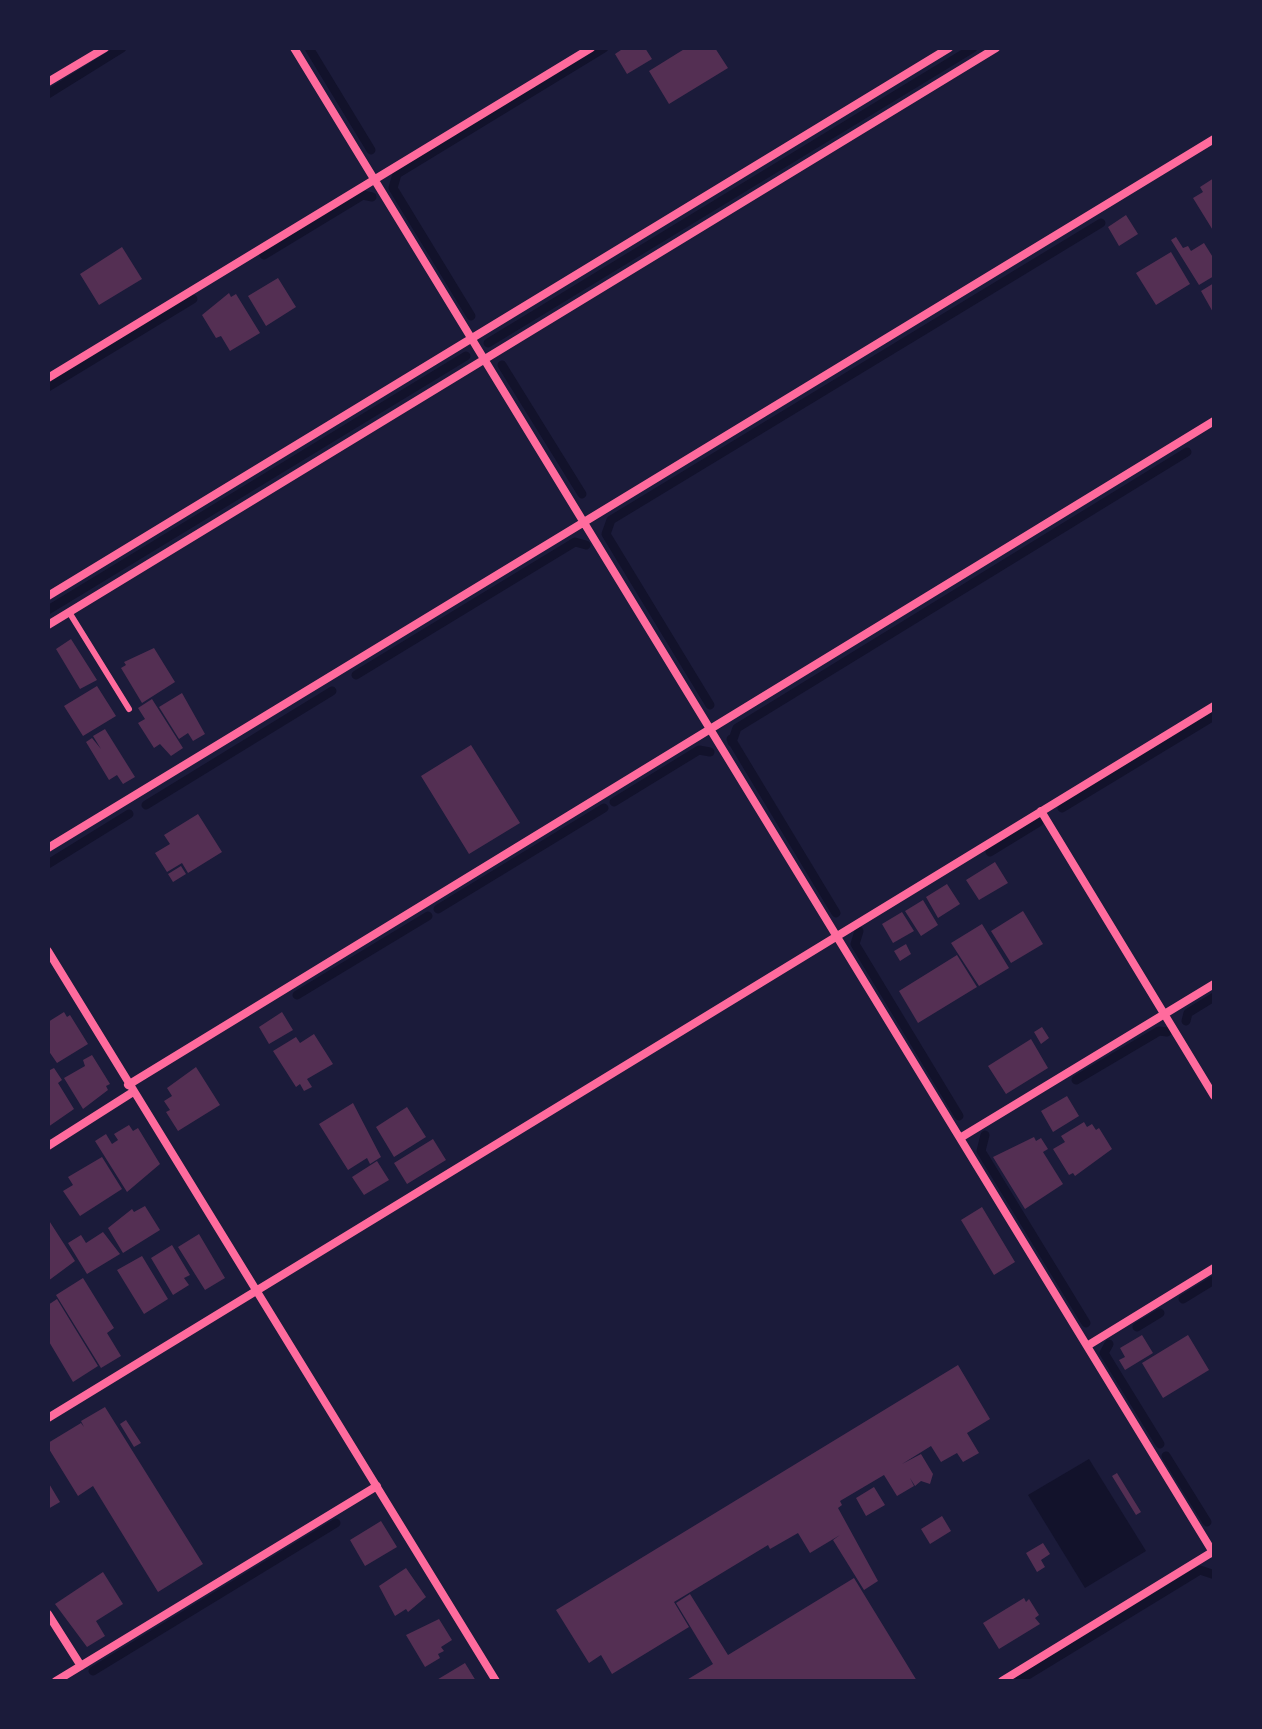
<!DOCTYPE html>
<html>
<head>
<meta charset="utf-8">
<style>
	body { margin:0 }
	#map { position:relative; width:1262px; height:1729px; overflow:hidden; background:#1b1b3a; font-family:"Titillium Web",sans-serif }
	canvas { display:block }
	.frame { position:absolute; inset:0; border:50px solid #1b1b3a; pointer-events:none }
</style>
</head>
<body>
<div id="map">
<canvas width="1262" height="1729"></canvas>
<div class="frame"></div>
</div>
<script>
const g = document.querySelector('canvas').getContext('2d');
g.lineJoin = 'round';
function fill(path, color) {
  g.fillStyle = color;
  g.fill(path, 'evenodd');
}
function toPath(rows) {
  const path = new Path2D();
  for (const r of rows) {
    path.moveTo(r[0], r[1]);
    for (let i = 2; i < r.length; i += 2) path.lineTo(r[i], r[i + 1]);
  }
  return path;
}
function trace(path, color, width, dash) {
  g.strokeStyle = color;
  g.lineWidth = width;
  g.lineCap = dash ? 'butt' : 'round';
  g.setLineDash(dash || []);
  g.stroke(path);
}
const water = toPath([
	[1089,1459,1146,1551,1085,1588,1028,1495]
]);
const stream = toPath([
	[309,48,371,150],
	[48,94,122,48],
	[264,255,363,195,372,197],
	[471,316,393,188,397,174,604,48],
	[488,343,973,48],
	[502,365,582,494],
	[48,387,193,299],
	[48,610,466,356],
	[356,675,575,542,586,545],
	[710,705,606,534,611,520,1101,223],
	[731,739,836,913],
	[732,742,737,728,1187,452],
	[614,802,699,750,710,752],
	[146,805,332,691],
	[1062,808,1214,716],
	[990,852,1039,822],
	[48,864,129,814],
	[438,909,604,808],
	[859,931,855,944,959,1116],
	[297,995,428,916],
	[1186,1021,1188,1013,1214,997],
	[1076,1080,1159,1031,1167,1032],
	[985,1135,981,1151,1086,1323],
	[1183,1299,1214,1280],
	[1137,1327,1160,1313],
	[1109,1344,1104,1353,1160,1444],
	[1166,1456,1207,1522],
	[93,1671,336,1523],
	[1018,1681,1200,1570,1212,1574]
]);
const building = toPath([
	[624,48,645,48,652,59,627,74,615,54],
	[686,48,715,48,728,68,669,104,649,71],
	[1214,178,1214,232,1193,198,1203,192,1200,187],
	[1126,215,1138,234,1119,246,1108,227],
	[1176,237,1183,248,1188,246,1191,251,1204,243,1214,259,1214,276,1199,285,1171,240],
	[122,247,142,279,99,305,80,274],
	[1171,252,1190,284,1156,305,1136,273],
	[278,278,296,307,266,326,248,296],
	[1214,283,1214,314,1201,291],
	[229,293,231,297,236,294,260,333,230,351,221,336,216,338,202,315],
	[71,639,97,680,80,689,56,649],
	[154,648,175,682,142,703,121,668,126,665,124,662],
	[97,686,116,716,83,736,64,706],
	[182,693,205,734,193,741,188,733,179,739,159,707],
	[152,699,183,748,171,756,160,744,154,748,138,723,145,719,138,708],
	[105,729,135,777,123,784,117,775,109,780,86,742,92,738,101,749,93,736],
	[471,745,520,823,469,854,421,776],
	[198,814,222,852,188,873,182,863,167,872,155,853,170,844,164,835],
	[995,862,1008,883,979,900,966,880],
	[181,866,186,874,173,882,168,874],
	[947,884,960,904,938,918,926,897],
	[923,900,938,925,921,936,905,911],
	[1023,911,1043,944,1011,963,991,931],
	[902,912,914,931,893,943,882,924],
	[982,924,1009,968,979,986,951,943],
	[906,944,911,954,900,961,894,951],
	[957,955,977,987,918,1023,899,991],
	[64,1012,67,1017,70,1015,88,1044,57,1063,48,1050,48,1022],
	[282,1012,293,1030,269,1044,259,1027],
	[1042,1027,1049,1038,1041,1044,1034,1032],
	[314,1034,333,1064,307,1079,312,1087,304,1091,300,1084,296,1087,273,1051,296,1037,300,1043],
	[1031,1039,1048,1068,1006,1094,988,1066],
	[92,1055,110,1084,106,1086,108,1090,83,1109,64,1078,85,1066,83,1060],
	[196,1067,220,1105,178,1131,166,1112,170,1110,164,1101,172,1096,167,1088],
	[54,1068,62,1080,58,1083,74,1109,48,1127,48,1071],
	[1067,1096,1079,1116,1053,1132,1041,1111],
	[353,1103,381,1157,370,1164,367,1158,348,1170,319,1124],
	[407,1107,426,1137,394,1157,376,1127],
	[1084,1122,1087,1127,1092,1124,1096,1130,1099,1128,1112,1149,1075,1176,1073,1173,1069,1175,1053,1149,1065,1142,1061,1136],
	[129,1125,133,1131,138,1128,160,1164,127,1192,95,1141,106,1134,112,1144,118,1140,114,1134],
	[1034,1137,1036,1141,1041,1138,1048,1149,1043,1152,1063,1184,1025,1209,993,1157],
	[433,1139,446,1160,407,1184,394,1163],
	[102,1157,122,1189,80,1216,63,1191,73,1185,68,1177],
	[377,1161,389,1180,364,1195,352,1177],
	[145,1206,160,1230,123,1253,108,1228,132,1209,134,1212],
	[982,1207,1015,1262,994,1275,961,1220],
	[48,1219,75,1261,48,1281],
	[103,1232,120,1254,87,1274,68,1243,81,1235,86,1243],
	[199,1234,225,1278,205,1290,178,1247],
	[172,1245,190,1275,184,1278,189,1285,173,1295,151,1258],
	[142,1256,168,1299,144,1314,117,1270],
	[83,1278,114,1328,107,1333,121,1356,101,1368,56,1295],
	[57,1299,98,1366,73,1382,48,1340,48,1305],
	[1142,1335,1153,1353,1125,1370,1119,1360,1125,1357,1120,1348],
	[1188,1335,1209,1370,1163,1398,1142,1363],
	[958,1365,990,1419,967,1433,979,1453,963,1462,957,1453,941,1462,931,1446,902,1464,921,1454,933,1474,930,1484,921,1481,915,1486,910,1478,914,1486,897,1496,884,1475,840,1501,842,1505,838,1508,878,1581,864,1590,833,1540,840,1535,810,1553,798,1533,770,1549,768,1545,674,1602,689,1627,612,1674,601,1655,589,1663,556,1610],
	[105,1407,203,1564,158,1592,93,1486,78,1496,49,1449,48,1443,81,1423,84,1427,81,1421],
	[126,1420,141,1443,134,1447,120,1424],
	[1117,1473,1141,1512,1136,1515,1112,1476],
	[48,1482,60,1502,48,1509],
	[874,1487,885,1505,866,1516,856,1498],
	[942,1516,951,1531,930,1544,921,1529],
	[381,1521,397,1547,365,1566,350,1540],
	[1043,1543,1050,1554,1041,1560,1045,1567,1037,1572,1026,1553],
	[406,1568,426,1597,408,1612,406,1609,395,1616,379,1586],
	[103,1572,123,1604,96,1621,105,1636,87,1647,55,1604],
	[854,1578,917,1681,685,1681,713,1664,676,1603,690,1594,728,1655],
	[1024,1598,1026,1602,1029,1599,1039,1615,1035,1618,1040,1624,999,1649,983,1623],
	[439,1619,452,1640,441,1647,444,1651,438,1654,440,1658,425,1667,406,1635],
	[465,1663,476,1681,435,1681]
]);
const service = toPath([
	[69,612,129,709]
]);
const minor = toPath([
	[294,48,1214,1554],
	[48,82,105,48],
	[48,378,591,48],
	[48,596,949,48],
	[48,625,996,48],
	[1041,811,1214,1096],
	[48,848,1214,139],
	[48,951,496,1681],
	[128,1085,1214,421],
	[960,1138,1214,984],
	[48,1146,133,1092],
	[1087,1346,1214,1268],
	[48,1418,1214,706],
	[48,1614,81,1666],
	[56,1681,377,1486],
	[1002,1681,1214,1551]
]);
fill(water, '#12122b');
trace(stream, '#12122b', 9);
fill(building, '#542f53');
trace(service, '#ff6b9d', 6);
trace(minor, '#ff6b9d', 8);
</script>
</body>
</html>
